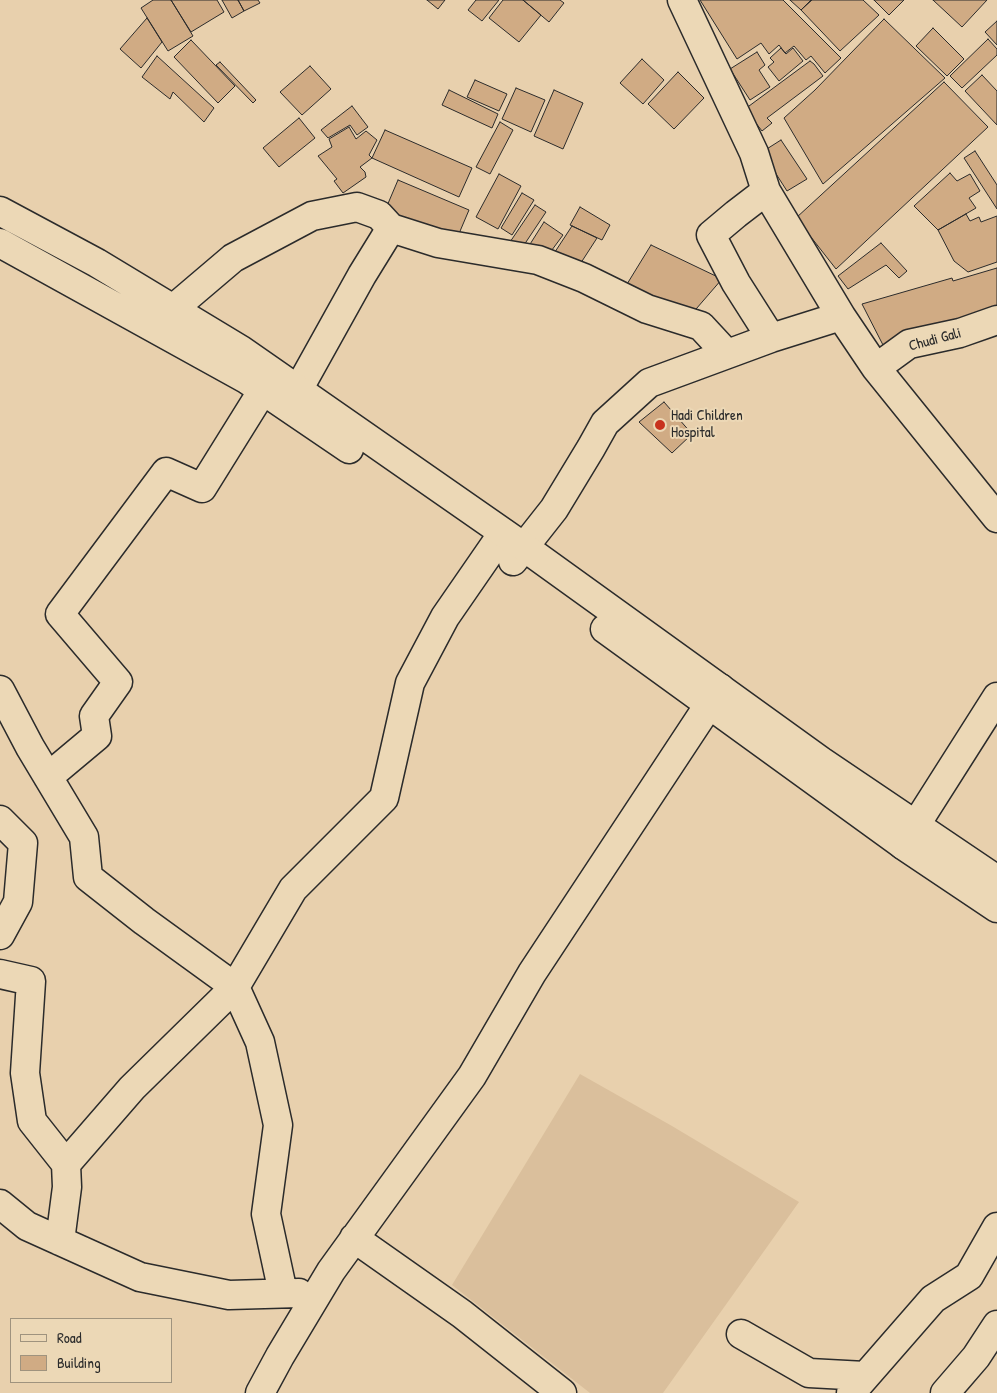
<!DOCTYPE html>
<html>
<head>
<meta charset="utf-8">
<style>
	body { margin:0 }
	#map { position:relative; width:997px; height:1393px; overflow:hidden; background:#e8d0ad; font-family:"Patrick Hand",sans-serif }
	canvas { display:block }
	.legend { position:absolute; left:10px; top:1318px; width:162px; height:65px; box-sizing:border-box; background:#ecd8b6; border:1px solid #9f937e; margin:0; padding:6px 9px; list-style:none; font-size:15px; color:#2b2b2b }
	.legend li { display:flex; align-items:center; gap:10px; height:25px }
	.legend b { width:25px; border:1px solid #9f937e }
</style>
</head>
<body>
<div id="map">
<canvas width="997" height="1393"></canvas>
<ul class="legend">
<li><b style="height:6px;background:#ecd8b6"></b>Road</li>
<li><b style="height:14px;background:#d0ab84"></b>Building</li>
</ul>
</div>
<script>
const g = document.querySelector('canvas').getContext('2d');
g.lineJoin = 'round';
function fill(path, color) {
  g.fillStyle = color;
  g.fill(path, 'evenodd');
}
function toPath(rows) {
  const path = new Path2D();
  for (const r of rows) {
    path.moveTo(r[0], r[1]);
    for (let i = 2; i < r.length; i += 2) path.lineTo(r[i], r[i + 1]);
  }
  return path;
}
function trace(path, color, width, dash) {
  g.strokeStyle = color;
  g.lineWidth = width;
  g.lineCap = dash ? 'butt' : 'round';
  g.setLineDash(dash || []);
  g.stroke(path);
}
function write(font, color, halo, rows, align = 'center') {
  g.font = font + ' "Patrick Hand",sans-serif';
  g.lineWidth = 4;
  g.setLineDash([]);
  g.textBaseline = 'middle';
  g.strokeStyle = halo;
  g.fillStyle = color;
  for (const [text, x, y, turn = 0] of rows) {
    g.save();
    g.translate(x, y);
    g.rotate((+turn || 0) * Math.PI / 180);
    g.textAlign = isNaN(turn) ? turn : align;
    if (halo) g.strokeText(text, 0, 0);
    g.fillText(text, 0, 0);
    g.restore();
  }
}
const built = toPath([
	[580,1074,672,1126,799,1202,663,1393,590,1393,452,1285]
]);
const building = toPath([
	[153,0,171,0,193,36,168,51,141,8,153,0],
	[171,0,217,0,224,12,191,32,171,0],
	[222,0,238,0,244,11,232,18,222,0],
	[238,0,258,0,260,3,244,11,238,0],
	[427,0,445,0,438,9,427,0],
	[476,0,499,0,482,21,468,10,476,0],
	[503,0,523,0,541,15,519,42,489,18,503,0],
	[523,0,560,0,564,3,549,22,523,0],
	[700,0,783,0,841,58,825,73,811,56,806,60,794,46,785,53,779,45,769,54,761,43,737,59,700,0],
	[790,0,811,0,801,10,790,0],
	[812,0,863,0,879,15,840,51,801,10,812,0],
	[874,0,904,0,889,15,874,0],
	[933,0,987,0,962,27,933,0],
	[147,18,162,42,141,68,120,49,147,18],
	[884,19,945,78,823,184,784,118,815,90,884,19],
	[997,21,997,45,985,32,997,21],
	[933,28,964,59,947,76,916,46,933,28],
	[988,39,997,49,997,55,962,88,950,76,988,39],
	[191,40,235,86,218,103,174,57,191,40],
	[781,48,786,54,793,48,803,61,779,81,768,67,774,62,770,58,781,48],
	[757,52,765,65,759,70,770,87,750,100,730,69,757,52],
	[157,56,214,108,204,122,173,92,170,99,142,77,157,56],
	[642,59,664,80,643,104,620,83,642,59],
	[810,61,814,64,823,76,767,118,772,123,762,131,745,109,810,61],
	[220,62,256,100,253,103,216,65,220,62],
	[310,66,331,89,302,115,280,92,310,66],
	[678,72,704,98,674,129,648,104,678,72],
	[982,75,997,91,997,125,965,91,982,75],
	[475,80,507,94,499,111,467,97,475,80],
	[944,82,988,127,836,269,796,218,944,82],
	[516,88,545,100,531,132,502,119,516,88],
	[449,90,498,114,492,128,442,105,449,90],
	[554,90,583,103,563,149,534,136,554,90],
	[352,106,368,127,357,135,350,125,328,138,321,130,352,106],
	[299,118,315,138,279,167,263,148,299,118],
	[500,122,513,130,490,174,476,167,500,122],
	[349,127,356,139,366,131,377,140,369,155,372,158,360,167,365,172,366,177,343,193,334,181,337,179,318,156,332,147,329,139,349,127],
	[385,130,472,168,459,197,372,158,385,130],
	[781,140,807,179,787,191,762,152,781,140],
	[975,151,997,185,997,209,964,158,975,151],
	[950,173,957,181,970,174,980,191,969,198,976,208,938,230,914,206,950,173],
	[499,174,521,186,498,229,476,217,499,174],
	[398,180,469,210,455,243,384,213,398,180],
	[522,193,534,200,512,235,501,228,522,193],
	[535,205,546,212,522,248,510,242,535,205],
	[580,207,610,225,602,240,570,225,580,207],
	[966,214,970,221,979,217,981,222,997,216,997,262,968,272,954,261,938,230,966,214],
	[544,222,563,235,546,258,527,249,544,222],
	[572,226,597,238,575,272,551,258,572,226],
	[881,243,907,271,899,278,886,265,848,289,838,276,881,243],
	[651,245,722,279,690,316,624,289,651,245],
	[997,268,997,313,883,345,862,304,952,278,953,281,997,268],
	[664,402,692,434,672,453,639,422,664,402]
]);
const minor = toPath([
	[682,0,754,153,766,191,841,316],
	[766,191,736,214,711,235,736,283,771,338],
	[173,309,233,258,312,216,357,207,379,215,391,228,438,243,538,260,584,278,647,309,701,326,727,354],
	[876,368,909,344,960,333,997,320],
	[298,390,362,275,391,228],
	[513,561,554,509,591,448,605,423,649,383,771,338,841,316,876,368,997,518],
	[0,690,30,747,84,837,88,877,144,921,235,987,132,1088,66,1164,67,1187,60,1241],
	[48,777,97,736,94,716,118,682,60,614,166,472,202,488,263,390],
	[0,820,23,843,18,902,0,935],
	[903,845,997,697],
	[0,974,31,981,25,1073,32,1121,66,1164],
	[0,1204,27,1226,140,1277,229,1295,299,1293],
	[354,1238,462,1314,562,1393],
	[283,1293,266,1214,278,1125,260,1042,235,987,293,889,384,798,410,683,445,617,503,533],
	[741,1334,809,1373,865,1376],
	[260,1393,280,1356,331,1271,472,1076,532,973,720,688],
	[851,1393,933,1299,969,1276,997,1227],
	[945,1393,976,1357,997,1325]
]);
const major = toPath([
	[0,211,97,263,241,350,524,547,821,761,997,880],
	[0,243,246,379,349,449],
	[605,629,903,845,997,908]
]);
const markers = [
	[660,425,6,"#c8321e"]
];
const streetNames = [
	["Chudi Gali",935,340,-15]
];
const poiNames = [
	["Hadi Children",671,416],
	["Hospital",671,433]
];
fill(built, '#dabf9c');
fill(building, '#d0ab84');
trace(building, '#2b2b2b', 1);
trace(minor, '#2b2b2b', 31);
trace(major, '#2b2b2b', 31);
trace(minor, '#ecd8b6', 28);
trace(major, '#ecd8b6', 28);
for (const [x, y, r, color] of markers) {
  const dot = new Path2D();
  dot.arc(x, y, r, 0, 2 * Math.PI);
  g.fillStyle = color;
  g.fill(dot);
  trace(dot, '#ecd8b6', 2);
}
write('15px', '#2b2b2b', '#ecd8b6', streetNames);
write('15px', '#2b2b2b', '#ecd8b6', poiNames, 'left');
</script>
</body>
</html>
